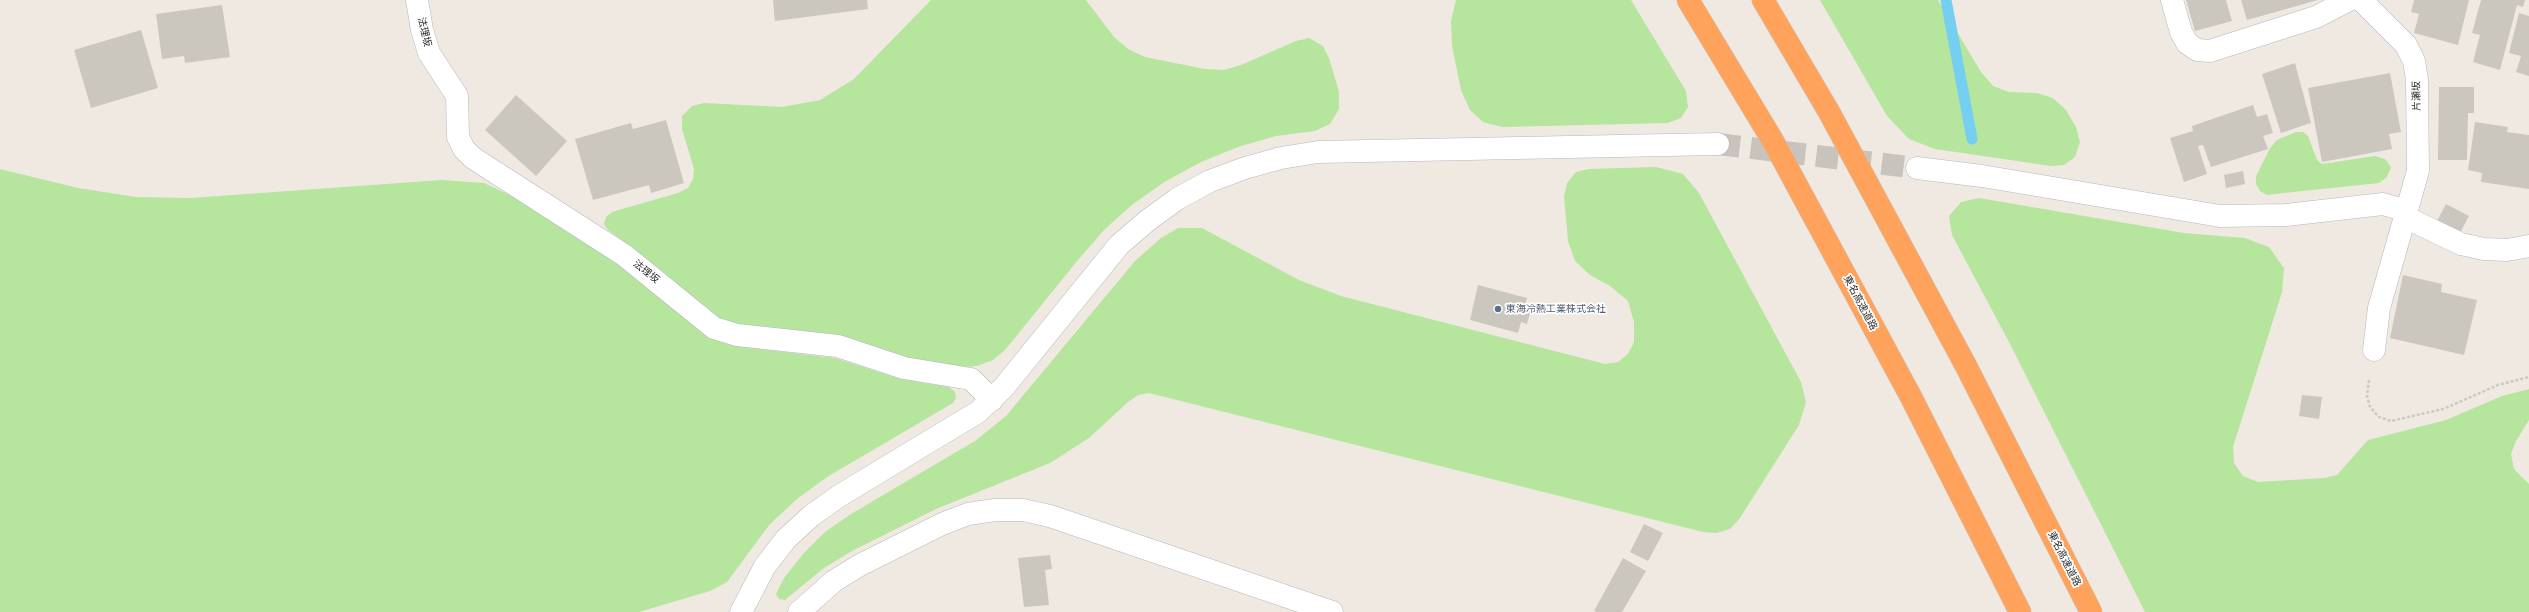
<!DOCTYPE html>
<html>
<head>
<meta charset="utf-8">
<style>
	body { margin:0 }
	canvas { display:block; background:#efe9e1 }
</style>
</head>
<body>
<canvas width="2529" height="612"></canvas>
<script>
const g = document.querySelector('canvas').getContext('2d');
g.lineJoin = 'round';
function fill(path, color) {
  g.fillStyle = color;
  g.fill(path, 'evenodd');
}
function toPath(rows) {
  const path = new Path2D();
  for (const r of rows) {
    path.moveTo(r[0], r[1]);
    for (let i = 2; i < r.length; i += 2) path.lineTo(r[i], r[i + 1]);
  }
  return path;
}
function trace(path, color, width, dash) {
  g.strokeStyle = color;
  g.lineWidth = width;
  g.lineCap = dash ? 'butt' : 'round';
  g.setLineDash(dash || []);
  g.stroke(path);
}
function write(font, color, halo, rows, align = 'center') {
  g.font = font + ' Arial,"Noto Sans JP",sans-serif';
  g.lineWidth = 3.5;
  g.setLineDash([]);
  g.textBaseline = 'middle';
  g.strokeStyle = halo;
  g.fillStyle = color;
  for (const [text, x, y, turn = 0] of rows) {
    g.save();
    g.translate(x, y);
    g.rotate((+turn || 0) * Math.PI / 180);
    g.textAlign = isNaN(turn) ? turn : align;
    if (halo) g.strokeText(text, 0, 0);
    g.fillText(text, 0, 0);
    g.restore();
  }
}
const green = toPath([
	[931,0,1086,0,1114,37,1128,49,1145,57,1205,69,1224,70,1241,65,1296,41,1309,38,1323,46,1329,58,1339,92,1339,109,1330,124,1315,131,1276,136,1238,147,1201,162,1166,181,1133,204,1104,230,1078,260,1005,350,993,360,977,366,962,367,907,358,840,336,739,325,720,319,645,257,608,230,604,224,606,217,612,212,678,193,688,188,693,179,694,169,682,129,682,116,692,106,704,103,782,107,820,100,854,79],
	[1456,0,1631,0,1686,91,1688,107,1681,118,1668,123,1502,127,1483,122,1470,110,1461,90,1452,46,1451,21],
	[1820,0,1938,0,1981,72,1993,86,2009,92,2037,93,2053,98,2066,110,2076,127,2080,142,2075,157,2064,165,2051,166,1935,149,1909,139,1887,116],
	[2296,132,2303,132,2308,136,2317,160,2322,164,2375,156,2385,159,2391,167,2387,177,2379,183,2284,193,2267,195,2260,191,2256,184,2256,176,2270,148,2277,140],
	[1656,167,1683,174,1699,193,1801,382,1806,402,1799,425,1740,518,1730,529,1716,533,1703,532,1149,393,1138,395,1128,402,1089,438,1050,463,936,509,852,551,824,568,785,600,779,599,776,594,784,578,803,554,825,532,851,514,975,441,1006,416,1135,261,1161,238,1178,228,1202,228,1299,280,1341,296,1605,364,1618,362,1628,354,1634,342,1634,322,1628,301,1610,286,1590,275,1575,261,1568,241,1564,197,1567,183,1576,172,1589,169],
	[0,169,78,188,136,197,191,198,442,180,484,183,518,199,618,264,709,337,735,346,835,358,901,379,949,387,955,392,956,398,953,403,827,477,797,499,770,524,727,582,710,591,639,612,0,612],
	[1979,198,2184,233,2245,238,2269,247,2284,268,2282,292,2233,447,2234,463,2243,476,2258,482,2324,478,2337,475,2368,440,2446,420,2502,396,2529,389,2529,420,2516,441,2511,454,2514,469,2529,484,2529,612,2145,612,2010,344,1952,235,1949,216,1961,202]
]);
const stream = toPath([
	[1946,0,1972,139]
]);
const building = toPath([
	[773,0,867,0,868,9,775,21],
	[2186,0,2226,0,2232,21,2195,31],
	[2241,0,2318,0,2247,20],
	[2414,0,2469,0,2458,45,2414,33,2419,14,2411,12],
	[2481,0,2525,0,2523,7,2517,5,2500,70,2473,62,2480,35,2472,33],
	[222,5,230,57,185,63,184,56,162,59,156,14],
	[2519,13,2529,16,2529,76,2516,72,2521,56,2509,53],
	[141,30,158,88,91,108,74,50],
	[2295,63,2311,123,2281,133,2262,74],
	[2390,73,2401,132,2389,134,2392,149,2322,162,2308,88],
	[2439,87,2474,87,2474,113,2468,113,2467,160,2438,160],
	[516,95,567,141,536,176,485,130],
	[2253,105,2257,117,2267,114,2273,133,2263,136,2268,149,2211,167,2203,145,2198,146,2207,174,2184,182,2170,138,2193,131,2192,126],
	[666,120,684,183,651,193,649,185,593,200,575,139,631,123,633,129],
	[2475,122,2508,127,2507,132,2529,135,2529,189,2481,182,2482,173,2468,170],
	[2243,171,2245,184,2226,188,2224,175],
	[2446,204,2469,216,2460,233,2437,221],
	[2403,275,2442,284,2441,292,2477,300,2464,355,2390,338],
	[1478,285,1527,298,1524,308,1531,310,1527,324,1521,322,1518,333,1470,320],
	[2302,395,2322,397,2319,419,2299,416],
	[1644,524,1663,533,1648,561,1630,552],
	[1050,555,1052,569,1045,570,1049,605,1024,607,1018,558],
	[1623,558,1646,571,1622,612,1596,612,1594,611]
]);
const minorTunnel = toPath([
	[1718,144,1917,168]
]);
const path = toPath([
	[2369,380,2367,395,2370,407,2379,417,2391,421,2443,409,2498,385,2529,377]
]);
const minor = toPath([
	[417,0,422,30,429,53,457,96,458,137,464,149,473,158,624,255,714,328,737,335,838,346,904,368,971,379,992,400],
	[2172,0,2181,32,2187,43,2197,50,2210,51,2316,17,2349,0],
	[2361,0,2406,45,2414,61,2417,80,2418,171,2379,308,2374,350],
	[1917,168,1982,176,2220,216,2286,215,2383,204,2407,211],
	[2405,217,2461,244,2484,249,2507,250,2529,246],
	[741,612,765,566,786,539,811,516,839,496,978,412,1004,387,1119,245,1147,221,1177,199,1210,181,1245,168,1281,158,1318,152,1718,144],
	[799,612,834,581,860,565,942,524,968,514,995,510,1023,510,1050,516,1332,612]
]);
const highway = toPath([
	[1688,0,1773,141,1911,397,2020,612],
	[1763,0,1829,112,1966,366,2091,612]
]);
const markers = [
	[1498,309,4,"#5c6f8a"]
];
const streetNames = [
	["法理坂",424,32,77],
	["片瀬坂",2417,96,-91],
	["法理坂",646,272,39],
	["東名高速道路",1860,303,62],
	["東名高速道路",2064,559,63]
];
const serviceNames = [
	["東海冷熱工業株式会社",1506,309]
];
fill(green, '#b6e59e');
trace(stream, '#75cff0', 11);
fill(building, '#cbc7bf');
trace(minorTunnel, '#c8c4bd', 22, [22, 11]);
trace(minor, '#b4b7c1', 23);
trace(highway, '#c9c9c9', 23);
trace(path, '#c9c9c9', 2.5, [3, 2]);
trace(minor, '#fff', 22);
trace(highway, '#ffa35c', 22);
for (const [x, y, r, color] of markers) {
  const dot = new Path2D();
  dot.arc(x, y, r, 0, 2 * Math.PI);
  g.fillStyle = color;
  g.fill(dot);
  trace(dot, '#fff', 1.5);
}
write('10px', '#2e2e2e', '#fff', streetNames);
write('10px', '#4e5e75', '#fff', serviceNames, 'left');
</script>
</body>
</html>
